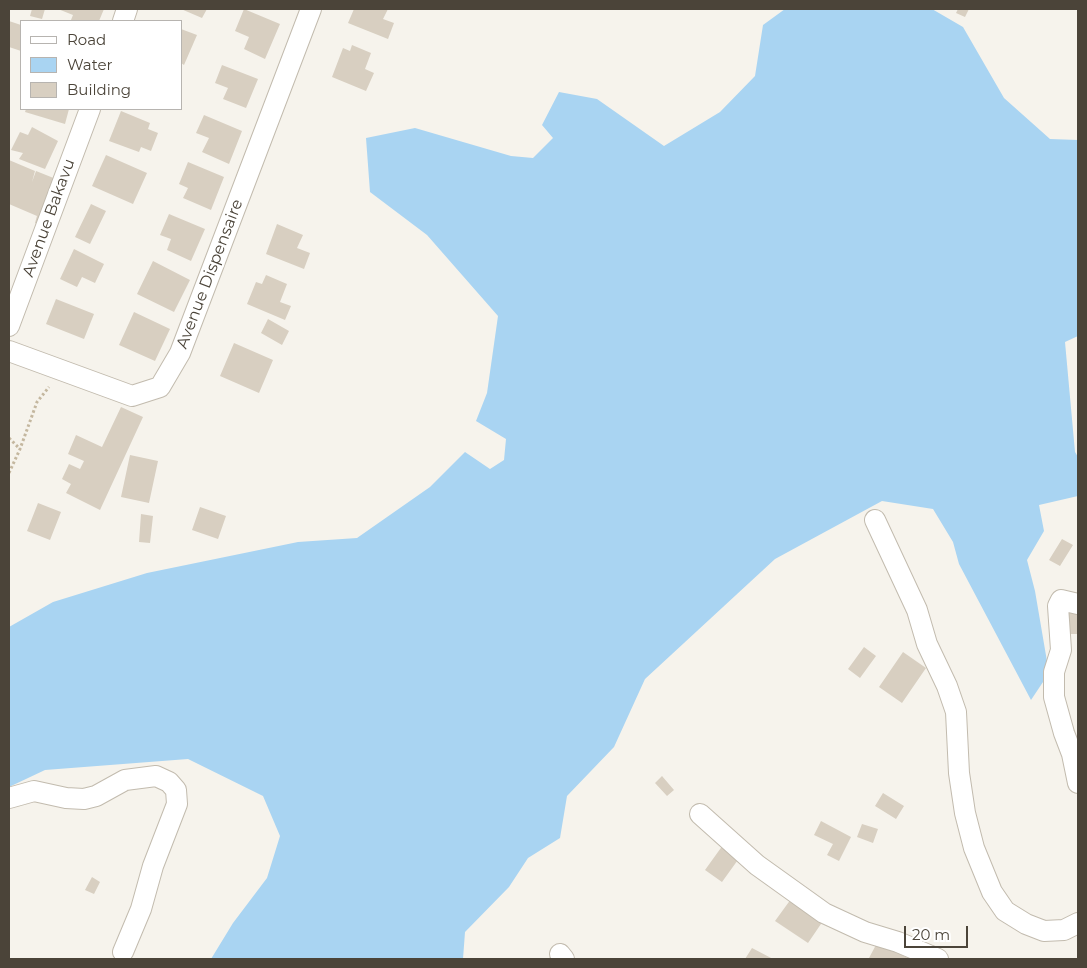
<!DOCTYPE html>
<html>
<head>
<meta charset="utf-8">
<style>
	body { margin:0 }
	#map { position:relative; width:1087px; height:968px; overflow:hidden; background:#f6f3ec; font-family:Montserrat,sans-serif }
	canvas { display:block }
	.frame { position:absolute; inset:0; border:10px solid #4b4439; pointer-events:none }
	.legend { position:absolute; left:20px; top:20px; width:162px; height:90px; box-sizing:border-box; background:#fff; border:1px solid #b7b4b0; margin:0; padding:6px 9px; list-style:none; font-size:15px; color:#4b4439 }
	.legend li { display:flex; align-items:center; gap:10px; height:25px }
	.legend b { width:25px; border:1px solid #b7b4b0 }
	.scale { position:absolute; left:904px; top:926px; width:64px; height:22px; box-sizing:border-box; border:2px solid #4b4439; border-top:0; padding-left:6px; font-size:15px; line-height:18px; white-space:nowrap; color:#4b4439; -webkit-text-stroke:4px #fff; paint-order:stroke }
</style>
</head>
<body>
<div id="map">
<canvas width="1087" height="968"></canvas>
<div class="frame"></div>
<ul class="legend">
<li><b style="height:6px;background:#fff"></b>Road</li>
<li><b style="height:14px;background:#a9d4f2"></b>Water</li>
<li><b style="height:14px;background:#d8cfc1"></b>Building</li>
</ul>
<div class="scale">20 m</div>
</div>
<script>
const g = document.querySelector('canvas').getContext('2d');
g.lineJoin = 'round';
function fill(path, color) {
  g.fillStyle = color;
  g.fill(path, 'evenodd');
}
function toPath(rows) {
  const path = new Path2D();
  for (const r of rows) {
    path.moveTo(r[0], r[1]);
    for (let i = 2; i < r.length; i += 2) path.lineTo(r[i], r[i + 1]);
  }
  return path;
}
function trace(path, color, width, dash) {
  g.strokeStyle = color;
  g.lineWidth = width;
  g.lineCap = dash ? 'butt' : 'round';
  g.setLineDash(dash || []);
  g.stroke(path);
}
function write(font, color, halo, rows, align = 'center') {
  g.font = font + ' Montserrat,sans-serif';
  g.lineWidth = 4.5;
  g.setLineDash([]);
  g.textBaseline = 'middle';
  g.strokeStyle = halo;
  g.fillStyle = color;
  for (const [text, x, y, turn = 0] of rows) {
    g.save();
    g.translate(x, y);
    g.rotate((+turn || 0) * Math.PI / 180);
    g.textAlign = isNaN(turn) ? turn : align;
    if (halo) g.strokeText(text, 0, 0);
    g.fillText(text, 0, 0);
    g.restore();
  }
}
const water = toPath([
	[785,9,932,9,963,27,1004,98,1050,139,1078,140,1078,336,1065,342,1075,452,1078,457,1078,496,1039,505,1044,531,1027,560,1035,591,1049,673,1031,700,959,564,953,542,933,509,882,501,775,559,645,679,614,747,567,796,560,838,528,858,509,887,465,932,463,959,211,959,233,923,267,878,280,836,263,796,188,759,45,770,9,787,9,627,53,602,147,573,298,542,357,538,430,487,465,452,490,469,504,460,506,439,476,421,487,393,498,316,427,235,370,192,366,138,415,128,511,156,533,158,553,138,542,125,559,92,597,99,664,146,720,112,755,76,763,25]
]);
const building = toPath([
	[32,9,45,9,42,19,30,16],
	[58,9,104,9,99,21,73,21,71,20,73,15],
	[181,9,207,9,202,18],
	[244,9,280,24,265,59,244,49,249,37,235,31],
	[354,9,388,9,383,19,394,23,388,39,348,23],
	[958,9,969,9,965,17,956,13],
	[9,21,21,25,21,51,9,47],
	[181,29,197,35,184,65,181,63],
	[352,45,371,53,365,69,374,73,366,91,332,77,343,48,350,51],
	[222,65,258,79,246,108,223,99,228,88,215,83],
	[26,109,69,109,65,124,25,112],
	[121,111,150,123,148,129,158,133,151,151,141,147,139,152,109,141],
	[204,115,242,131,229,164,202,152,209,138,196,133],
	[32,127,58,141,45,169,19,159,23,153,11,150,20,132,28,135],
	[106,155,147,173,133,204,92,186],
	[9,160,35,171,32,182,36,171,56,179,37,224,35,223,37,216,9,204],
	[188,162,224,177,211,210,183,198,188,188,179,184],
	[91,204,106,211,90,244,75,237],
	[169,214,205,229,191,261,167,250,171,239,160,235],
	[277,224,303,235,297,248,310,253,304,269,266,254],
	[74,249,104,264,95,283,82,277,77,287,60,279],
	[153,261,190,280,174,312,137,294],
	[266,275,287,284,280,302,291,306,285,320,247,304,256,282,262,284],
	[56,299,94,314,84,339,46,324],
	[134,312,170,329,155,361,119,345],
	[268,319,289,331,282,345,261,333],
	[234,343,273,360,259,393,220,376],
	[121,407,143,417,100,510,66,493,71,484,62,479,69,464,80,469,84,461,68,454,76,435,102,447],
	[130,455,158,461,149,503,121,497],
	[38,503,61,512,50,540,27,531],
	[200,507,226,516,218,539,192,530],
	[141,514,153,516,150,543,139,542],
	[1062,539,1073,545,1060,566,1049,560],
	[1066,612,1078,613,1078,634,1064,634],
	[864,647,876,656,860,678,848,669],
	[903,652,926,668,902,703,879,687],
	[662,776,674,790,667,796,655,783],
	[883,793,904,806,896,819,875,806],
	[821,821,851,837,839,861,827,855,833,844,814,835],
	[862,824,878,829,873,843,857,837],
	[723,845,740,857,722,882,705,870],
	[92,877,100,882,94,894,85,890],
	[791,899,823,921,808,943,775,921],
	[877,943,910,959,869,958],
	[752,948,773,959,745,959]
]);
const path = toPath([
	[9,438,20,449],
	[9,473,20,449,37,402,49,387]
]);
const street = toPath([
	[123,21,127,9],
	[9,326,90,109],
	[9,351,132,396,160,387,180,353,311,9],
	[875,520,917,610,927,644,947,686,956,712,959,773,965,813,974,848,992,892,1005,911,1026,924,1044,931,1064,930,1078,923],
	[1078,604,1061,600,1058,606,1061,650,1054,672,1054,697,1064,733,1072,754,1078,783],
	[9,798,34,791,66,798,84,799,96,796,125,780,156,776,169,782,176,790,177,804,153,866,141,909,123,952],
	[700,814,757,865,824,913,865,932,898,942,938,959],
	[560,954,564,959]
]);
const streetNames = [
	["Avenue Bakavu",49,218,-70],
	["Avenue Dispensaire",210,274,-69]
];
fill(water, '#a9d4f2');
fill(building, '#d8cfc1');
trace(street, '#c2bbae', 22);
trace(path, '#c4b79f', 3, [2.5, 2.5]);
trace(street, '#fff', 20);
write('16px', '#4b4439', '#fff', streetNames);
</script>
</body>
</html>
